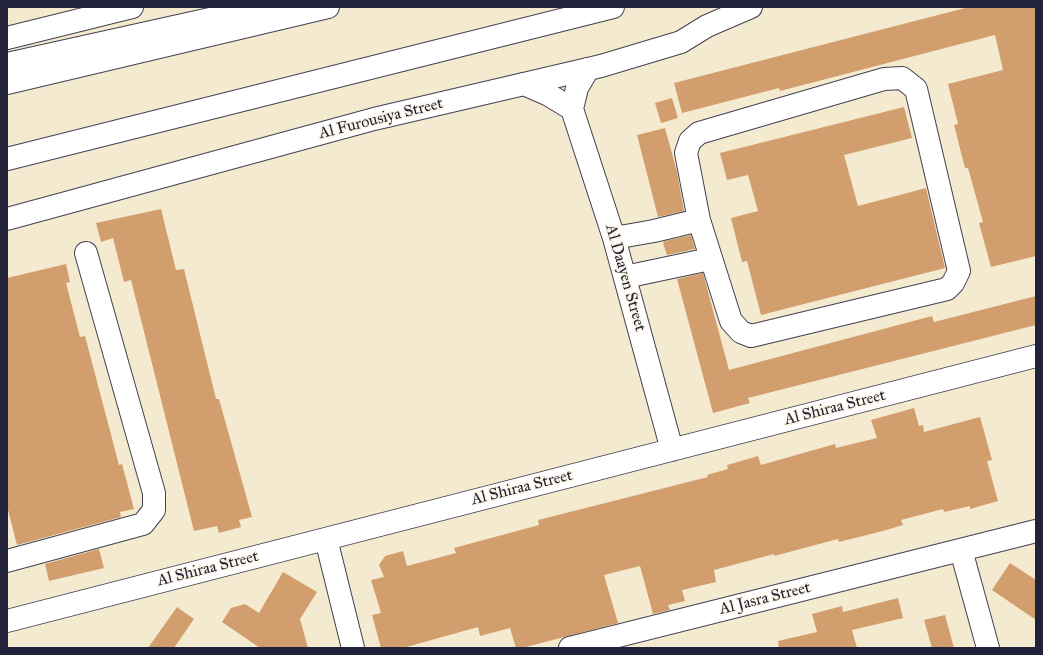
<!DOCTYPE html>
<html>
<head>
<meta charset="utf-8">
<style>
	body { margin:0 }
	#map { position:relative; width:1043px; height:655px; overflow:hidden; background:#f4ead0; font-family:"IM FELL Great Primer",serif }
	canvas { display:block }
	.frame { position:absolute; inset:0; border:8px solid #22223b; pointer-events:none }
</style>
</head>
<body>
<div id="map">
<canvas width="1043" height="655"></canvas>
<div class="frame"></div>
</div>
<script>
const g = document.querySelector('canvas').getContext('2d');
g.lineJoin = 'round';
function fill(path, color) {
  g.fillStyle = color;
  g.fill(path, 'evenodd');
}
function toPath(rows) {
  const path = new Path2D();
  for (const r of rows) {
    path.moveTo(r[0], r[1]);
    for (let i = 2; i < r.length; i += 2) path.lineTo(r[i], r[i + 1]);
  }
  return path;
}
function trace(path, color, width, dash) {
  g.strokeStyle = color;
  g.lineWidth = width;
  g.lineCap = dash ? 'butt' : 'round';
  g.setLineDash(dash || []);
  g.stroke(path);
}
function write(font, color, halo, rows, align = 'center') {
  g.font = font + ' "IM FELL Great Primer",serif';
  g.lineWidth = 3;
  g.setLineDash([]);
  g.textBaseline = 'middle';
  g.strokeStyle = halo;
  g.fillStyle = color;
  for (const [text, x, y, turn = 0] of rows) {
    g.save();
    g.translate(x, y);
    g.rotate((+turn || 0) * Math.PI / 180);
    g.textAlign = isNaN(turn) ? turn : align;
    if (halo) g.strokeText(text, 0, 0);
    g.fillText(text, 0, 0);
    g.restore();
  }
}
const building = toPath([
	[969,7,1036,7,1036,256,991,267,979,223,983,222,968,168,965,168,954,125,958,124,948,84,1003,70,995,35,780,91,779,88,682,113,674,83],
	[672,98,678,118,661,123,655,103],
	[904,107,912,138,844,155,858,206,926,188,945,268,761,315,747,261,742,262,731,218,758,211,748,175,727,180,720,153],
	[665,128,677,172,684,211,658,217,637,135],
	[161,209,176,270,184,269,216,399,219,399,252,517,239,520,241,527,219,533,217,526,194,531,131,280,124,282,113,238,101,242,96,223],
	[691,235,695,249,667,255,663,243,665,241],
	[66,264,70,282,66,283,80,337,85,336,119,465,122,464,134,509,120,512,121,517,17,545,7,506,7,278],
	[703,273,729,370,932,316,934,322,1036,296,1036,325,748,398,750,403,713,413,677,279],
	[914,408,919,426,923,425,924,432,980,417,992,460,987,461,998,501,970,509,970,506,944,512,943,509,901,520,903,525,883,531,839,542,838,539,774,556,774,554,714,570,716,582,682,590,685,601,668,605,670,610,653,614,640,566,604,575,618,623,522,648,516,648,510,628,480,636,478,627,403,648,381,648,372,615,381,613,371,580,384,577,379,565,385,556,403,551,407,566,456,553,454,548,539,525,538,520,708,477,707,475,728,469,727,465,758,456,761,465,835,444,836,448,877,438,871,420],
	[99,549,104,568,49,581,45,564],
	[1010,563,1036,580,1036,620,992,590],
	[283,572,317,592,300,619,308,648,260,648,222,622,231,608,245,604,259,613],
	[898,598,903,618,852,630,857,648,779,648,778,641,817,632,812,614,842,606,843,612],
	[177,607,194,619,174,648,148,648],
	[945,615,954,648,932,648,924,620]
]);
const minor = toPath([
	[588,69,577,88,572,109,614,238,672,450],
	[902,78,916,89,959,271,953,283,947,289,751,336,741,332,731,321,699,220,686,153,690,141,699,133,884,79,902,78],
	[524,84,549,95,572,109],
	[614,238,654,231,699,220],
	[625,277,710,259],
	[326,539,353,648],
	[961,550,988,648],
	[7,561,143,524,154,510,154,493,86,253],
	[7,621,1036,356],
	[570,648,1036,531]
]);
const major = toPath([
	[7,38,132,7],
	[7,219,374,119,601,66,681,42,707,26,751,7]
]);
const highway = toPath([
	[7,64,237,13,267,11],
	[7,83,328,7],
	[7,159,613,7]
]);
const streetNames = [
	["Al Furousiya Street",381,119,-14],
	["Al Daayen Street",625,278,74],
	["Al Shiraa Street",835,408,-14],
	["Al Shiraa Street",522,488,-14],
	["Al Shiraa Street",208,569,-14],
	["Al Jasra Street",765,599,-14]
];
fill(building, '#d39e6d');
trace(minor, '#424051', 24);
trace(major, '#424051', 24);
trace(highway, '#424051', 24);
trace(minor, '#fff', 22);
trace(major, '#fff', 22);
trace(highway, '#fff', 22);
write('16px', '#22223b', '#fcf5e5', streetNames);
</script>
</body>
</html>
